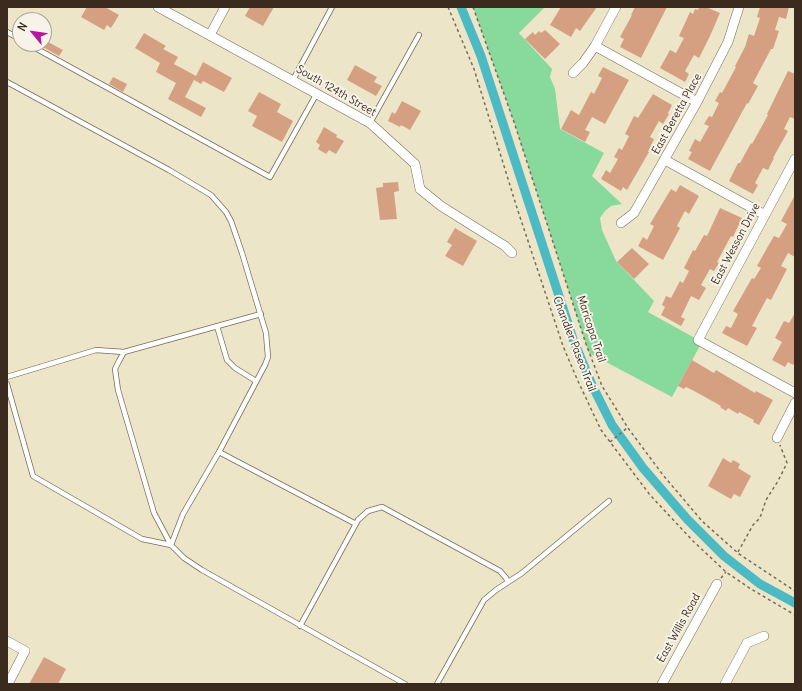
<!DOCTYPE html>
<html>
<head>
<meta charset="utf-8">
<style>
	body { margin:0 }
	#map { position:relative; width:802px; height:691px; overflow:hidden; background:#ede5c8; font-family:Delius,sans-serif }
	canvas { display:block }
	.frame { position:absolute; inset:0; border:8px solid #3b2a1e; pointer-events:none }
	.north { position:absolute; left:12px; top:12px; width:40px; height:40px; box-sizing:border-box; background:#f7f3e8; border:1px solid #aca397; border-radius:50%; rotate:299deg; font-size:11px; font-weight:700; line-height:16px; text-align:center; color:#3b2a1e }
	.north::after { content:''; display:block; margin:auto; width:14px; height:18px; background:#b5179e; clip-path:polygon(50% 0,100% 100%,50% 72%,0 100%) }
</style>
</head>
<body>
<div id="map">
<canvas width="802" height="691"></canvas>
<div class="frame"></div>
<div class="north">N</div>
</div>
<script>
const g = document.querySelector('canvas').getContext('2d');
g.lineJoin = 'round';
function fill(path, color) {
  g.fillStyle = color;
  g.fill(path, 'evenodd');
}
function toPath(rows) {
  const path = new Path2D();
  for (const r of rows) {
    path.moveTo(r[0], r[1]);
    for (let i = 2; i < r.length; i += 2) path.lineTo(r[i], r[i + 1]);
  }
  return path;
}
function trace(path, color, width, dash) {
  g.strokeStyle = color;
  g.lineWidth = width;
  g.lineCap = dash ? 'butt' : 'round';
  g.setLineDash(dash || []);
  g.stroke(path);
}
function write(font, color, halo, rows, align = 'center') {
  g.font = font + ' Delius,sans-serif';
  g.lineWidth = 4;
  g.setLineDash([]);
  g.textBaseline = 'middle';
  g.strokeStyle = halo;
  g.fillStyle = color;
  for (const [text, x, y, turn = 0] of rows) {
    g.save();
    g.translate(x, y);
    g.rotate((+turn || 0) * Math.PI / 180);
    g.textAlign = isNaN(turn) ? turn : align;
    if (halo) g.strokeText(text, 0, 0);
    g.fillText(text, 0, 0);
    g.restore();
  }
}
const green = toPath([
	[473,7,545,7,519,33,552,69,550,77,555,89,560,129,604,153,592,176,622,204,611,206,605,211,600,218,602,230,616,261,654,301,648,312,702,342,672,397,589,353,514,122]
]);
const canal = toPath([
	[461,7,481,56,573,339,592,385,612,425,643,468,687,519,724,556,760,584,795,603]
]);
const building = toPath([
	[87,7,105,7,119,15,111,28,107,25,104,30,81,17],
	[250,7,274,7,263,26,245,16],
	[561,7,597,7,580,31,576,28,571,37,550,25],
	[635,7,667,7,641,58,620,47,624,39,620,37,632,15,631,15],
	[699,7,706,7,720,13,710,36,699,58,694,55,685,71,689,74,685,82,660,68,670,50,676,53,684,38,679,36,690,12,693,14,695,9,698,10],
	[760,7,789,7,786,19,779,17,775,30,779,31,773,49,771,49,753,83,758,86,748,104,747,103,710,171,688,159,692,152,689,151,695,139,700,142,709,126,704,124,709,116,712,117,719,103,715,101,720,92,722,93,736,67,735,66,745,47,749,34,754,36,760,18,757,17],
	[545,30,560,44,545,59,525,39,533,32,535,35,539,31,541,33],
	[144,33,166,46,163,49,178,57,174,64,196,76,203,62,232,78,224,92,203,81,201,84,194,80,185,97,206,108,201,117,168,99,176,83,156,72,160,63,135,48],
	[46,41,63,50,59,56,43,47],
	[355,65,377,77,374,82,382,86,376,96,347,80],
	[603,67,629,80,605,124,592,117,585,130,590,132,585,142,561,129,571,110,579,115,591,92,594,94,602,78,598,76],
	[788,71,795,74,795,119,790,117,784,129,788,131,773,158,774,158,768,170,763,168,755,183,758,185,753,194,729,181,738,163,740,163,751,143,752,144,768,115,767,114],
	[113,77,127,84,123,92,109,84],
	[259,92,281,104,277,112,293,121,282,142,252,126,257,116,248,111],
	[653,94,672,105,668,113,669,114,663,124,659,121,650,137,654,139,648,152,649,152,627,190,623,187,621,191,601,179,606,170,610,173,618,159,614,157,619,148,622,150,629,136,625,134,634,116,638,118],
	[402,101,421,111,410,130,401,125,400,127,388,121,392,112,395,114],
	[324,127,337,135,336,137,344,141,336,154,329,150,326,154,318,149,320,145,316,142],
	[398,182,399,191,394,192,397,219,380,220,376,188,383,187,383,183],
	[680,185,699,196,689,214,685,211,677,226,680,228,663,260,638,246,643,237,647,240,654,226,650,224,671,189,676,192],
	[795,195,795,257,788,253,781,266,787,269,771,300,767,298,752,326,757,328,747,346,722,333,726,326,731,328,738,314,733,311,752,278,754,279,761,268,757,266,767,248,774,236,779,238,787,224,781,221],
	[720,208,742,218,733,237,731,236,717,262,719,263,714,271,710,269,701,285,706,288,699,300,691,296,681,317,685,319,681,326,661,315,665,307,662,305,666,296,671,298,680,281,683,283,689,271,684,268,693,250,695,251,704,235,707,236],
	[455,228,477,241,463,266,445,256,452,245,447,242],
	[632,248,649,264,634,279,617,262],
	[795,313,795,361,793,365,788,362,785,367,772,360,782,342,775,338,784,321,789,323],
	[692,360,714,373,716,370,755,393,756,391,773,400,759,425,753,422,754,420,739,412,738,414,728,408,726,411,720,407,721,406,696,392,686,387,684,389,678,386],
	[723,458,731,463,733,460,740,464,738,468,751,476,740,497,734,494,731,499,708,486],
	[44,657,66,669,58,684,29,684]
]);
const path = toPath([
	[448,7,474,69,517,208,563,346,577,379,601,430,650,495,693,541,726,572,751,589,795,615],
	[473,7,514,122,586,344,602,386,628,428,663,475,702,521,739,554,795,591],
	[610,442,627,428],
	[738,552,753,525,760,518,766,500,778,481,787,463,780,445],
	[721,578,726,572]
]);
const lane = toPath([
	[7,32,20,39],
	[28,44,270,177,317,93],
	[293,80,332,7],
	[7,82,169,170,211,195,218,203,226,212,231,221,242,253,266,333,268,357,265,365,219,452,183,514,171,545,142,539,33,476,7,384],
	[370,123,419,35],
	[261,314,124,352,119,361,115,369,118,390,154,513,171,545,184,558,202,570,405,684],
	[217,326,227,360,235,368,256,381],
	[7,377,96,350,124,352],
	[219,452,356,524],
	[300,626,358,520,368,511,382,507,500,571,506,578,508,582],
	[437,684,484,600,496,590,522,573,609,501]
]);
const street = toPath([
	[158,7,370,123,415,164,420,189,441,206,505,246,512,253],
	[210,35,225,7],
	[595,46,697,102],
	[573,73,583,63,595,46,616,7],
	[795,159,698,340,795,393],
	[665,160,765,215],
	[621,223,634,213,697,102,728,42,739,7],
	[777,438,795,403],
	[7,641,25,651,8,684],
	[662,684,717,584],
	[725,684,747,643,764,636]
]);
const streetNames = [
	["South 124th Street",336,91,30],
	["East Beretta Place",677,114,-61],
	["East Wesson Drive",736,244,-62],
	["Maricopa Trail",591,329,72],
	["Chandler Paseo Trail",574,344,69],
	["East Willis Road",679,628,-61]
];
fill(green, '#87da9c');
trace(canal, '#4bbac2', 9);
fill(building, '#d5a082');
trace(lane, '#796b5a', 6);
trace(street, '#796b5a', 10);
trace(path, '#796b5a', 1.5, [3, 3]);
trace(lane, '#fff', 4.5);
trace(street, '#fff', 9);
write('11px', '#3b2a1e', '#f7f3e8', streetNames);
</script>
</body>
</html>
